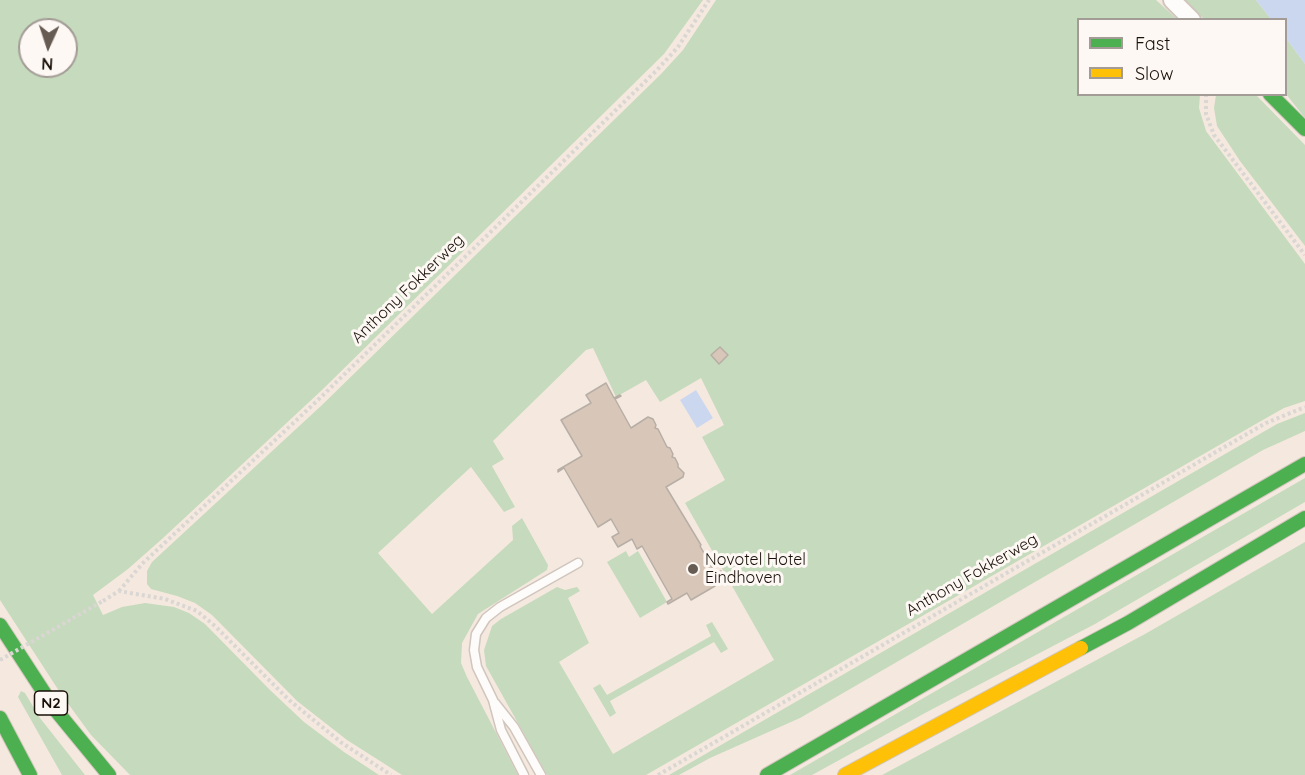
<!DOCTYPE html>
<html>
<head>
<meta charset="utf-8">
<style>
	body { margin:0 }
	#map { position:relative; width:1305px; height:775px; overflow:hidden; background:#f5e9df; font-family:Quicksand,sans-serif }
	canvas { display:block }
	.legend { position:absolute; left:1077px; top:18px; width:210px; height:78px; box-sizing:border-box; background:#fef8f4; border:2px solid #a29b96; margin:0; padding:8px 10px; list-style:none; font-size:18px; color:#191009 }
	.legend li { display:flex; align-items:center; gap:12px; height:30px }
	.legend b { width:30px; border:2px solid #a29b96 }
	.north { position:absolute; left:18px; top:18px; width:60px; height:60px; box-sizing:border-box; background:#fef8f4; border:2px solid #a29b96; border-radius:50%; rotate:183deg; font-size:16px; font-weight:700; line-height:24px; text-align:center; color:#191009 }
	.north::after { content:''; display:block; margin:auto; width:21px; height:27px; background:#665c54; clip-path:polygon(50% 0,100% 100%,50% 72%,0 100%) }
</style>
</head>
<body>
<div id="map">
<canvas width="1305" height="775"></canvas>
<ul class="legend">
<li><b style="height:8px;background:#4caf50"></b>Fast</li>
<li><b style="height:8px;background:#ffc107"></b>Slow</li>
</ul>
<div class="north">N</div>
</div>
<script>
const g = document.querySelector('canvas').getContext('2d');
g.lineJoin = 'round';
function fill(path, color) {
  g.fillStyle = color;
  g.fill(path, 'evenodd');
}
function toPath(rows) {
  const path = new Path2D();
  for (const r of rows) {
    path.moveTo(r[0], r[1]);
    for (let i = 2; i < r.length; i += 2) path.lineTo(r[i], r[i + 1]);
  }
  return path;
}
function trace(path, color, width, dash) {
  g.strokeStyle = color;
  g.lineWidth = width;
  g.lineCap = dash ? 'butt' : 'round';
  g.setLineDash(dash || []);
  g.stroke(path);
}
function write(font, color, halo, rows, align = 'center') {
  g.font = font + ' Quicksand,sans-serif';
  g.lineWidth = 6;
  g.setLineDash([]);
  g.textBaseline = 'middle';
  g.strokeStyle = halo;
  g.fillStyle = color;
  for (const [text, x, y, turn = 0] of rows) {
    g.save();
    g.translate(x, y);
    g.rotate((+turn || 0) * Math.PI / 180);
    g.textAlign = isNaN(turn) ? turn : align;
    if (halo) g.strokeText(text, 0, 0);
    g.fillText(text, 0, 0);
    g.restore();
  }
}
const green = toPath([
	[0,0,703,0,664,54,322,390,162,539,128,569,93,595,103,615,122,607,145,603,174,607,189,613,205,624,270,690,304,722,344,752,379,775,130,775,91,735,61,694,0,600],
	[30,30,66,30,66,66,30,66],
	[716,0,1156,0,1177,19,1078,20,1078,94,1200,95,1199,108,1206,131,1305,264,1305,401,1284,408,1261,421,646,775,547,775,486,666,484,650,492,626,501,619,557,587,565,590,577,587,580,591,568,598,589,643,559,662,613,754,774,660,685,503,725,480,702,437,724,425,701,378,660,402,646,380,616,397,593,348,586,350,493,441,504,459,492,466,515,507,504,512,471,467,378,553,432,614,513,540,512,526,522,518,548,565,547,570,478,614,462,643,461,663,467,677,518,775,402,775,347,740,297,701,212,615,195,603,177,596,151,589,147,584,147,571,152,562,322,405,661,74,683,50],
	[1184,0,1256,0,1271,19,1204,19],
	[1286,38,1305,64,1305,118,1286,94],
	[1216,95,1256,95,1305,145,1305,246,1240,161,1217,126,1214,108],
	[1305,413,1305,431,1263,450,800,718,710,758,679,775,669,775,1277,424],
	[1305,478,1305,502,1095,624,925,713,812,775,790,775],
	[1305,542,1305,775,882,775,1145,634],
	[626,551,629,557,638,551,667,602,640,618,607,562],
	[712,622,728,649,721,653,714,642,610,701,616,713,610,717,593,688,600,684,607,695,711,636,706,625],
	[21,691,25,693,40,718,85,775,62,775,18,697]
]);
const water = toPath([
	[1256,0,1305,0,1305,64,1286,38,1286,20,1271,19],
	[696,390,713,418,697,428,680,400]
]);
const building = toPath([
	[720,347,728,355,719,364,711,355,720,347],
	[606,383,614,398,620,395,621,396,615,399,631,428,648,417,653,419,656,425,655,428,658,429,667,447,670,448,673,454,672,457,675,458,678,464,678,467,684,473,683,477,666,487,701,545,700,546,716,574,721,571,722,572,711,579,715,586,691,600,687,593,668,604,667,602,672,599,642,546,637,549,632,539,618,547,612,537,619,533,611,519,598,527,564,468,558,472,558,470,582,456,561,420,591,403,586,395,606,383]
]);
const path = toPath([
	[1206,94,1206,114,1214,135,1305,255],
	[119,591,142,564,318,400,657,70,678,47,709,0],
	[103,601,119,591,165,599,197,611,215,626,289,700,342,743,391,775],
	[658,775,1266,423,1305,407]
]);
const lane = toPath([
	[495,703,514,727,541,775],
	[524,775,501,730,493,700,477,667,474,650,476,634,486,618,500,607,578,563]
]);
const street = toPath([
	[1172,0,1192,20]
]);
const fast = toPath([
	[1270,94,1305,129],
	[0,625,54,708,109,775],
	[1081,648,1128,623,1305,518],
	[0,718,30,775],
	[767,775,1305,464]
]);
const slow = toPath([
	[845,775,1081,648]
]);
const pathBridge = toPath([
	[0,660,103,601]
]);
const markers = [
	[693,569,6,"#665c54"]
];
const shields = [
	[51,703,33]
];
const shieldNames = [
	["N2",51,703]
];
const streetNames = [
	["Anthony Fokkerweg",408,289,-44],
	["Anthony Fokkerweg",972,575,-30]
];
const poiNames = [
	["Novotel Hotel",705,560],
	["Eindhoven",705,578]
];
fill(green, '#c6dabd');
fill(water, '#cbd7ef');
fill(building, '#d8c7b8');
trace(building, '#b7aea6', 1.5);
trace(lane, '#d0c6bd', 11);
trace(street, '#d0c6bd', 20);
trace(fast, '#d0c6bd', 16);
trace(slow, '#d0c6bd', 16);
trace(path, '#dad6d3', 4, [3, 3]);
trace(lane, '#fefcfa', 8);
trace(street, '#fefcfa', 16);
trace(fast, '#4caf50', 14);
trace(slow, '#ffc107', 14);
trace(pathBridge, '#dad6d3', 4, [3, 3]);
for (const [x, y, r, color] of markers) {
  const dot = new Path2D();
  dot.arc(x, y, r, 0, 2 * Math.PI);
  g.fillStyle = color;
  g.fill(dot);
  trace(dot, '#fef8f4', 2);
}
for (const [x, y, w] of shields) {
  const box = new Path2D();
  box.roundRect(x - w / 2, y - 12, w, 24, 4.5);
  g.fillStyle = '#fef8f4';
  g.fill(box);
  trace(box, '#191009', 1.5);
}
write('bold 15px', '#191009', null, shieldNames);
write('16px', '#191009', '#fef8f4', streetNames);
write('16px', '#191009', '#fef8f4', poiNames, 'left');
</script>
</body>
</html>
